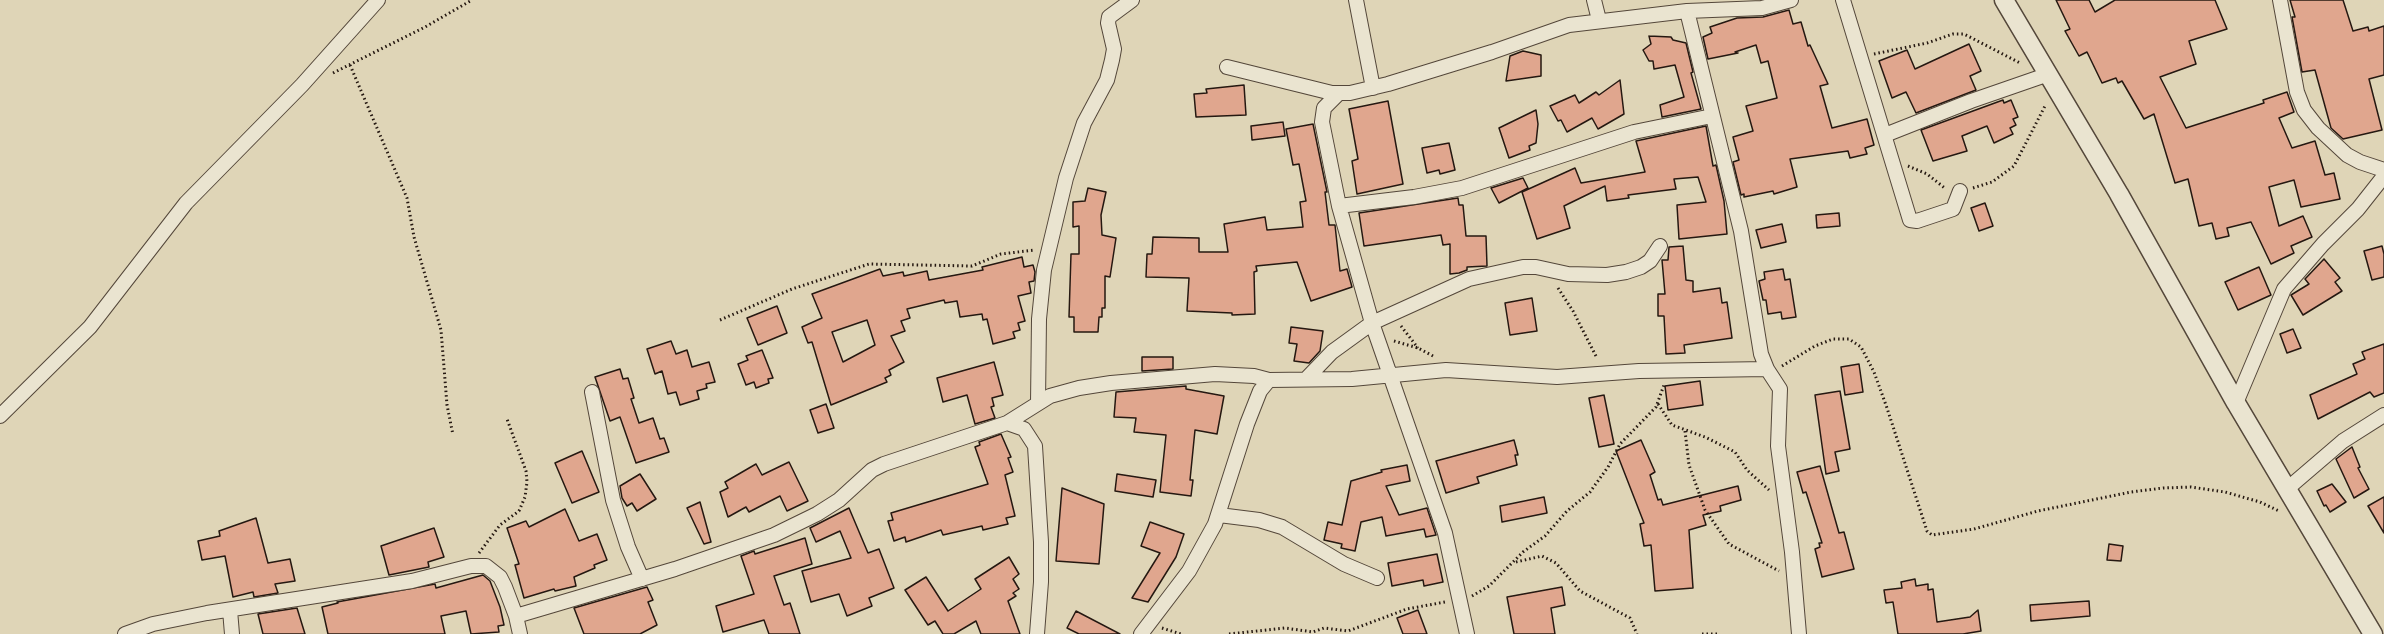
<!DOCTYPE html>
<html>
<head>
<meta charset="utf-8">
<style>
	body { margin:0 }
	canvas { display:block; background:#dfd5b7 }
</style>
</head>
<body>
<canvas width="2384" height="634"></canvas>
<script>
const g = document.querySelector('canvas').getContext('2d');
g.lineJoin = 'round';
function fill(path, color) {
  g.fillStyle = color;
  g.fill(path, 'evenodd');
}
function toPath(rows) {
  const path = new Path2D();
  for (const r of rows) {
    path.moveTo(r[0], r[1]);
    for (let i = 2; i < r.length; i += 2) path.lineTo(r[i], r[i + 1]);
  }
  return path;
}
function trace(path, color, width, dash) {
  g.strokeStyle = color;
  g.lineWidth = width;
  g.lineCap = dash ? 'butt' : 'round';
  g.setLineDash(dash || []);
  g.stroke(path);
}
const building = toPath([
	[2056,0,2089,0,2095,12,2115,0,2215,0,2227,29,2189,41,2196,64,2160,77,2186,128,2264,103,2263,100,2287,92,2294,112,2279,118,2292,148,2315,141,2325,175,2334,173,2340,199,2301,207,2294,180,2269,187,2279,226,2303,216,2312,237,2291,246,2294,253,2271,264,2251,222,2227,228,2229,236,2216,239,2212,223,2199,226,2188,179,2175,183,2154,114,2144,119,2122,81,2118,83,2116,78,2102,83,2087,52,2079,56,2065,31,2070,29,2056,0],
	[2290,0,2343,0,2353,31,2368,27,2369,31,2384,26,2384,75,2369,79,2382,130,2343,139,2331,128,2315,70,2302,72,2292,17,2295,17,2290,0],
	[1789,10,1793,24,1801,22,1808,46,1810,45,1828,84,1820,86,1832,128,1867,119,1874,145,1865,148,1867,154,1850,158,1848,151,1790,159,1797,187,1774,194,1773,191,1744,197,1744,194,1741,195,1733,162,1739,160,1733,137,1753,131,1746,106,1777,98,1768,61,1761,63,1756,45,1735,52,1738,53,1708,59,1703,37,1712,33,1710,27,1737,18,1763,17,1789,10],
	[1649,36,1671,37,1673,40,1686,43,1693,72,1691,73,1701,109,1662,117,1660,105,1684,97,1675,65,1654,69,1653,61,1649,61,1643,50,1651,44,1649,36],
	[1969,44,1981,71,1970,76,1976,90,1916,113,1906,92,1892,98,1879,61,1907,50,1915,69,1969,44],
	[1523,51,1541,55,1541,76,1506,81,1510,56,1523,51],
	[1620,80,1624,114,1598,129,1592,118,1567,132,1561,120,1558,121,1550,106,1575,95,1579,103,1596,92,1599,95,1620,80],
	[1244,85,1246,115,1196,117,1194,94,1207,93,1206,89,1244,85],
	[2003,100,2004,103,2011,100,2018,117,2013,119,2016,125,2010,128,2013,134,1994,143,1987,126,1962,136,1967,151,1933,161,1921,130,2003,100],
	[1388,101,1403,184,1357,194,1352,161,1358,159,1349,109,1388,101],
	[1536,110,1538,124,1536,143,1529,146,1530,150,1509,158,1499,128,1536,110],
	[1283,122,1285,136,1252,140,1251,126,1283,122],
	[1313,124,1327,192,1325,192,1329,225,1335,225,1340,271,1347,269,1352,287,1311,301,1297,262,1256,266,1257,271,1254,272,1255,314,1232,315,1232,313,1187,311,1189,278,1146,277,1147,254,1152,254,1153,237,1199,238,1199,252,1228,252,1224,224,1265,217,1267,230,1303,227,1300,202,1306,201,1299,164,1293,165,1286,129,1313,124],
	[1706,126,1713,166,1716,165,1724,201,1727,234,1679,239,1677,205,1706,202,1698,177,1674,179,1676,189,1628,195,1629,198,1607,201,1605,186,1564,206,1570,228,1537,239,1522,192,1575,168,1581,183,1645,172,1636,141,1706,126],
	[1449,143,1455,170,1440,174,1439,170,1427,173,1422,148,1449,143],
	[1523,178,1528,188,1499,203,1491,188,1523,178],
	[1088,188,1106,192,1101,215,1102,235,1116,238,1110,277,1105,276,1105,308,1102,308,1102,317,1099,317,1098,332,1074,332,1074,317,1069,317,1071,254,1079,254,1079,226,1073,227,1073,202,1085,201,1088,188],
	[1458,198,1459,205,1463,205,1466,236,1486,236,1487,266,1467,267,1467,270,1459,273,1450,274,1450,244,1443,245,1441,235,1364,246,1359,213,1458,198],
	[1985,203,1993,226,1979,231,1971,208,1985,203],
	[1839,213,1840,226,1817,228,1816,215,1839,213],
	[1782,224,1786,242,1761,248,1756,230,1782,224],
	[1683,246,1686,280,1693,281,1693,292,1720,288,1722,303,1727,302,1732,338,1684,345,1685,353,1666,354,1664,316,1658,316,1658,294,1665,294,1662,260,1668,260,1669,247,1683,246],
	[2382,246,2384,254,2384,277,2372,280,2364,251,2382,246],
	[1022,257,1024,267,1033,265,1035,272,1034,281,1029,282,1031,293,1018,296,1025,321,1018,323,1020,330,1013,332,1015,338,993,344,987,319,983,320,982,314,960,317,957,301,945,303,944,300,907,309,910,318,901,321,905,331,891,336,904,362,889,370,891,375,885,378,887,382,831,405,812,342,808,343,802,327,822,318,812,294,880,269,883,276,903,272,904,276,927,271,929,280,983,270,982,267,1022,257],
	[867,320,875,345,843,362,832,332,867,320],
	[2324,259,2340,278,2335,282,2342,291,2303,315,2291,295,2309,284,2305,279,2324,259],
	[2259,267,2271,295,2238,310,2225,282,2259,267],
	[1783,269,1785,280,1790,279,1796,317,1782,319,1781,312,1768,314,1766,300,1763,300,1759,281,1765,279,1764,272,1783,269],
	[1532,298,1537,331,1510,335,1505,303,1532,298],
	[777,306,787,333,758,345,747,318,777,306],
	[1291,327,1323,331,1320,351,1309,363,1294,361,1297,344,1289,343,1291,327],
	[2293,329,2301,348,2287,353,2280,334,2293,329],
	[671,341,676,354,687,350,692,367,709,362,715,382,706,384,707,388,697,391,699,399,680,405,676,392,668,394,662,371,655,374,647,349,671,341],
	[2384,344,2384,393,2374,397,2370,392,2318,419,2310,395,2357,374,2353,364,2365,359,2362,352,2384,344],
	[762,350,773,378,768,379,769,383,756,388,754,382,746,385,738,364,748,360,746,356,762,350],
	[1142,357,1173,357,1173,369,1142,371,1142,357],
	[994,362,1003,395,992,398,994,406,991,407,995,418,975,424,967,395,943,402,937,378,994,362],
	[1859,364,1863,392,1845,395,1841,367,1859,364],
	[620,369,623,379,628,378,634,398,631,399,639,423,653,418,660,439,664,438,669,452,636,463,620,417,610,421,595,377,620,369],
	[1700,381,1703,405,1668,410,1665,386,1700,381],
	[1186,386,1186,389,1224,396,1217,434,1195,430,1190,480,1193,480,1191,496,1160,492,1166,435,1134,432,1136,418,1114,417,1116,392,1186,386],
	[1840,391,1850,449,1835,452,1839,471,1826,474,1815,395,1840,391],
	[1604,395,1614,444,1599,447,1589,398,1604,395],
	[826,404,834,428,818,433,810,410,826,404],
	[1001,434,1011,457,1008,458,1013,472,1005,475,1015,516,1006,518,1008,524,983,530,982,526,943,535,941,530,906,542,905,537,894,541,888,521,893,520,891,513,988,484,975,447,980,445,979,442,1001,434],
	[1514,440,1518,455,1515,455,1517,465,1477,477,1479,483,1446,493,1436,461,1514,440],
	[1641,440,1655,472,1650,475,1658,500,1661,499,1663,505,1738,486,1741,500,1720,506,1721,511,1703,515,1706,525,1689,530,1693,588,1655,591,1651,545,1644,546,1640,524,1644,523,1616,451,1641,440],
	[2352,447,2360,467,2358,468,2369,489,2354,498,2336,459,2352,447],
	[582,451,599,492,572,503,555,463,582,451],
	[789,462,808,501,787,511,780,496,749,512,746,507,728,517,720,492,728,488,725,482,756,464,762,475,789,462],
	[1407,465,1410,481,1386,486,1399,515,1427,508,1436,535,1426,537,1424,529,1386,536,1382,517,1361,522,1355,551,1341,548,1342,544,1324,540,1328,522,1342,525,1351,481,1382,472,1381,470,1407,465],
	[1820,466,1839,533,1844,532,1854,569,1822,577,1815,549,1820,547,1819,543,1822,543,1806,492,1803,493,1797,472,1820,466],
	[640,474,656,499,637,511,632,503,627,506,622,498,620,486,640,474],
	[1117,474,1156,480,1153,497,1115,491,1117,474],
	[2332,484,2346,502,2330,512,2326,505,2324,506,2317,491,2332,484],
	[1062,488,1104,504,1099,564,1056,561,1062,488],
	[1544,497,1547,513,1502,522,1500,506,1544,497],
	[2384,497,2384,533,2368,506,2384,497],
	[700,502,711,542,704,544,687,508,700,502],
	[849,508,868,553,879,549,894,588,869,598,872,606,847,616,839,594,811,602,802,571,851,558,840,531,816,542,810,528,849,508],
	[565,509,579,541,597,534,607,560,594,565,595,568,574,577,576,586,555,591,554,589,524,598,515,565,519,564,507,528,526,521,529,527,565,509],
	[256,518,268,563,290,559,295,581,275,584,278,593,254,597,253,592,233,597,225,556,202,560,198,541,220,536,219,531,256,518],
	[1150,522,1184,534,1176,557,1148,602,1132,598,1160,553,1141,546,1150,522],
	[434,528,444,557,428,562,429,567,389,575,381,546,434,528],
	[805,538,812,564,774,576,784,605,790,603,800,634,769,634,764,620,723,632,716,606,754,594,741,556,754,551,755,554,805,538],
	[2109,544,2123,546,2121,561,2107,560,2109,544],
	[1437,554,1443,582,1424,586,1423,580,1392,586,1388,563,1437,554],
	[1009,557,1019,574,1013,579,1019,589,1013,593,1016,596,1008,601,1020,634,981,634,976,621,954,634,943,634,935,621,928,625,905,590,926,577,948,611,981,589,975,579,1009,557],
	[483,575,490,581,500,607,504,625,498,626,499,632,471,634,466,611,441,616,445,634,328,634,322,607,338,603,337,602,435,584,436,588,483,575],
	[1915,579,1916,586,1928,584,1928,590,1933,589,1937,622,1970,617,1978,610,1981,631,1963,634,1898,634,1893,602,1886,603,1884,590,1902,588,1901,582,1915,579],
	[647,587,653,600,648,602,657,625,640,634,584,634,574,608,647,587],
	[1562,587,1565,605,1551,608,1555,634,1514,634,1507,597,1562,587],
	[2089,601,2090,616,2031,621,2030,605,2089,601],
	[297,608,305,634,263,634,258,614,297,608],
	[1418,610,1427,634,1403,634,1397,618,1418,610],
	[1076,611,1120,634,1079,634,1067,628,1076,611]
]);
const path = toPath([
	[1874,54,1927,43,1953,34,1964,34,2020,63],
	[350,65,407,198,414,237,441,330,447,405,453,435],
	[333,73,425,27,472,0],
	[1908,166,1927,174,1946,189],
	[1973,188,1992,182,2014,166,2046,104],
	[1558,288,1573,311,1597,358],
	[720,320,792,289,869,264,972,266,1001,254,1035,250],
	[1401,326,1418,348],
	[1394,341,1418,348,1433,356],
	[1782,366,1815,346,1833,339,1849,339,1861,347,1874,372,1887,408,1927,531,1932,535,1974,529,2038,511,2131,492,2163,488,2191,487,2225,492,2260,502,2279,511],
	[1658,404,1672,425,1705,437,1735,452,1747,470,1769,490],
	[1685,431,1689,465,1705,510,1729,544,1779,571],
	[479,553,500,525,519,511,525,497,527,482,526,471,507,419],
	[1516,562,1542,556,1556,563,1580,591,1630,618,1637,634],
	[1472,596,1489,586,1523,552,1545,536,1567,511,1590,492,1608,467,1620,444,1656,407,1664,385],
	[1162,628,1181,634],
	[1229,634,1285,628,1313,632,1324,628,1348,631,1407,609,1445,602],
	[1702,634,1720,634]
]);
const minor = toPath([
	[1356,0,1373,88],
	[1594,0,1599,20],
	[1843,0,1910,220,1917,221,1953,209,1960,191],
	[2280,0,2297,92,2304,110,2318,128,2347,155,2360,162,2384,170],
	[1687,11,1741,231,1761,354,1767,369,1780,389,1778,446,1792,552,1799,634],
	[1227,67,1332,93,1350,93,1388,84,1492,52,1569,25,1687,11,1762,8,1791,0],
	[1339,93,1324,108,1322,122,1339,206,1372,323,1445,533,1467,634],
	[1885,135,1971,101,2049,74],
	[1339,206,1414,197,1462,188,1634,132,1712,116],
	[1307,378,1332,352,1372,323,1469,279,1523,267,1536,267,1568,274,1607,275,1626,272,1641,267,1650,261,1660,246],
	[592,392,613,500,628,547,642,579],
	[1038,403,1039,319,1044,270,1066,178,1084,123,1107,80,1112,60,1114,49,1108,23,1109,17,1132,0],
	[2236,403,2284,289,2323,244,2358,209,2384,176],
	[0,416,90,327,186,203,302,85,378,0],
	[1007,423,1050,396,1079,388,1111,383,1215,374,1254,376,1269,380],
	[2287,489,2343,441,2384,415],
	[1219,515,1259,520,1282,527,1344,564,1377,578],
	[230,610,232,634],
	[516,616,675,569,774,535,817,514,839,500,872,470,884,464,1007,423,1024,429,1035,446,1041,542,1041,582,1037,634],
	[125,634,153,624,207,613,412,581,471,566,486,566,500,577,505,587,516,616,520,634],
	[1141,634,1189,571,1215,524,1247,424,1260,391,1269,380,1352,379,1446,370,1557,377,1639,371,1767,369]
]);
const tertiary = toPath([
	[2004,0,2119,194,2236,403,2373,634]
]);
fill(building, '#e0a68e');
trace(building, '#251811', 1.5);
trace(minor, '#54473a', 16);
trace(tertiary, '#54473a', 21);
trace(path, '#251811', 3, [1.5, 3]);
trace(minor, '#eae4d0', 14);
trace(tertiary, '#eae4d0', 18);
</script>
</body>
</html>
